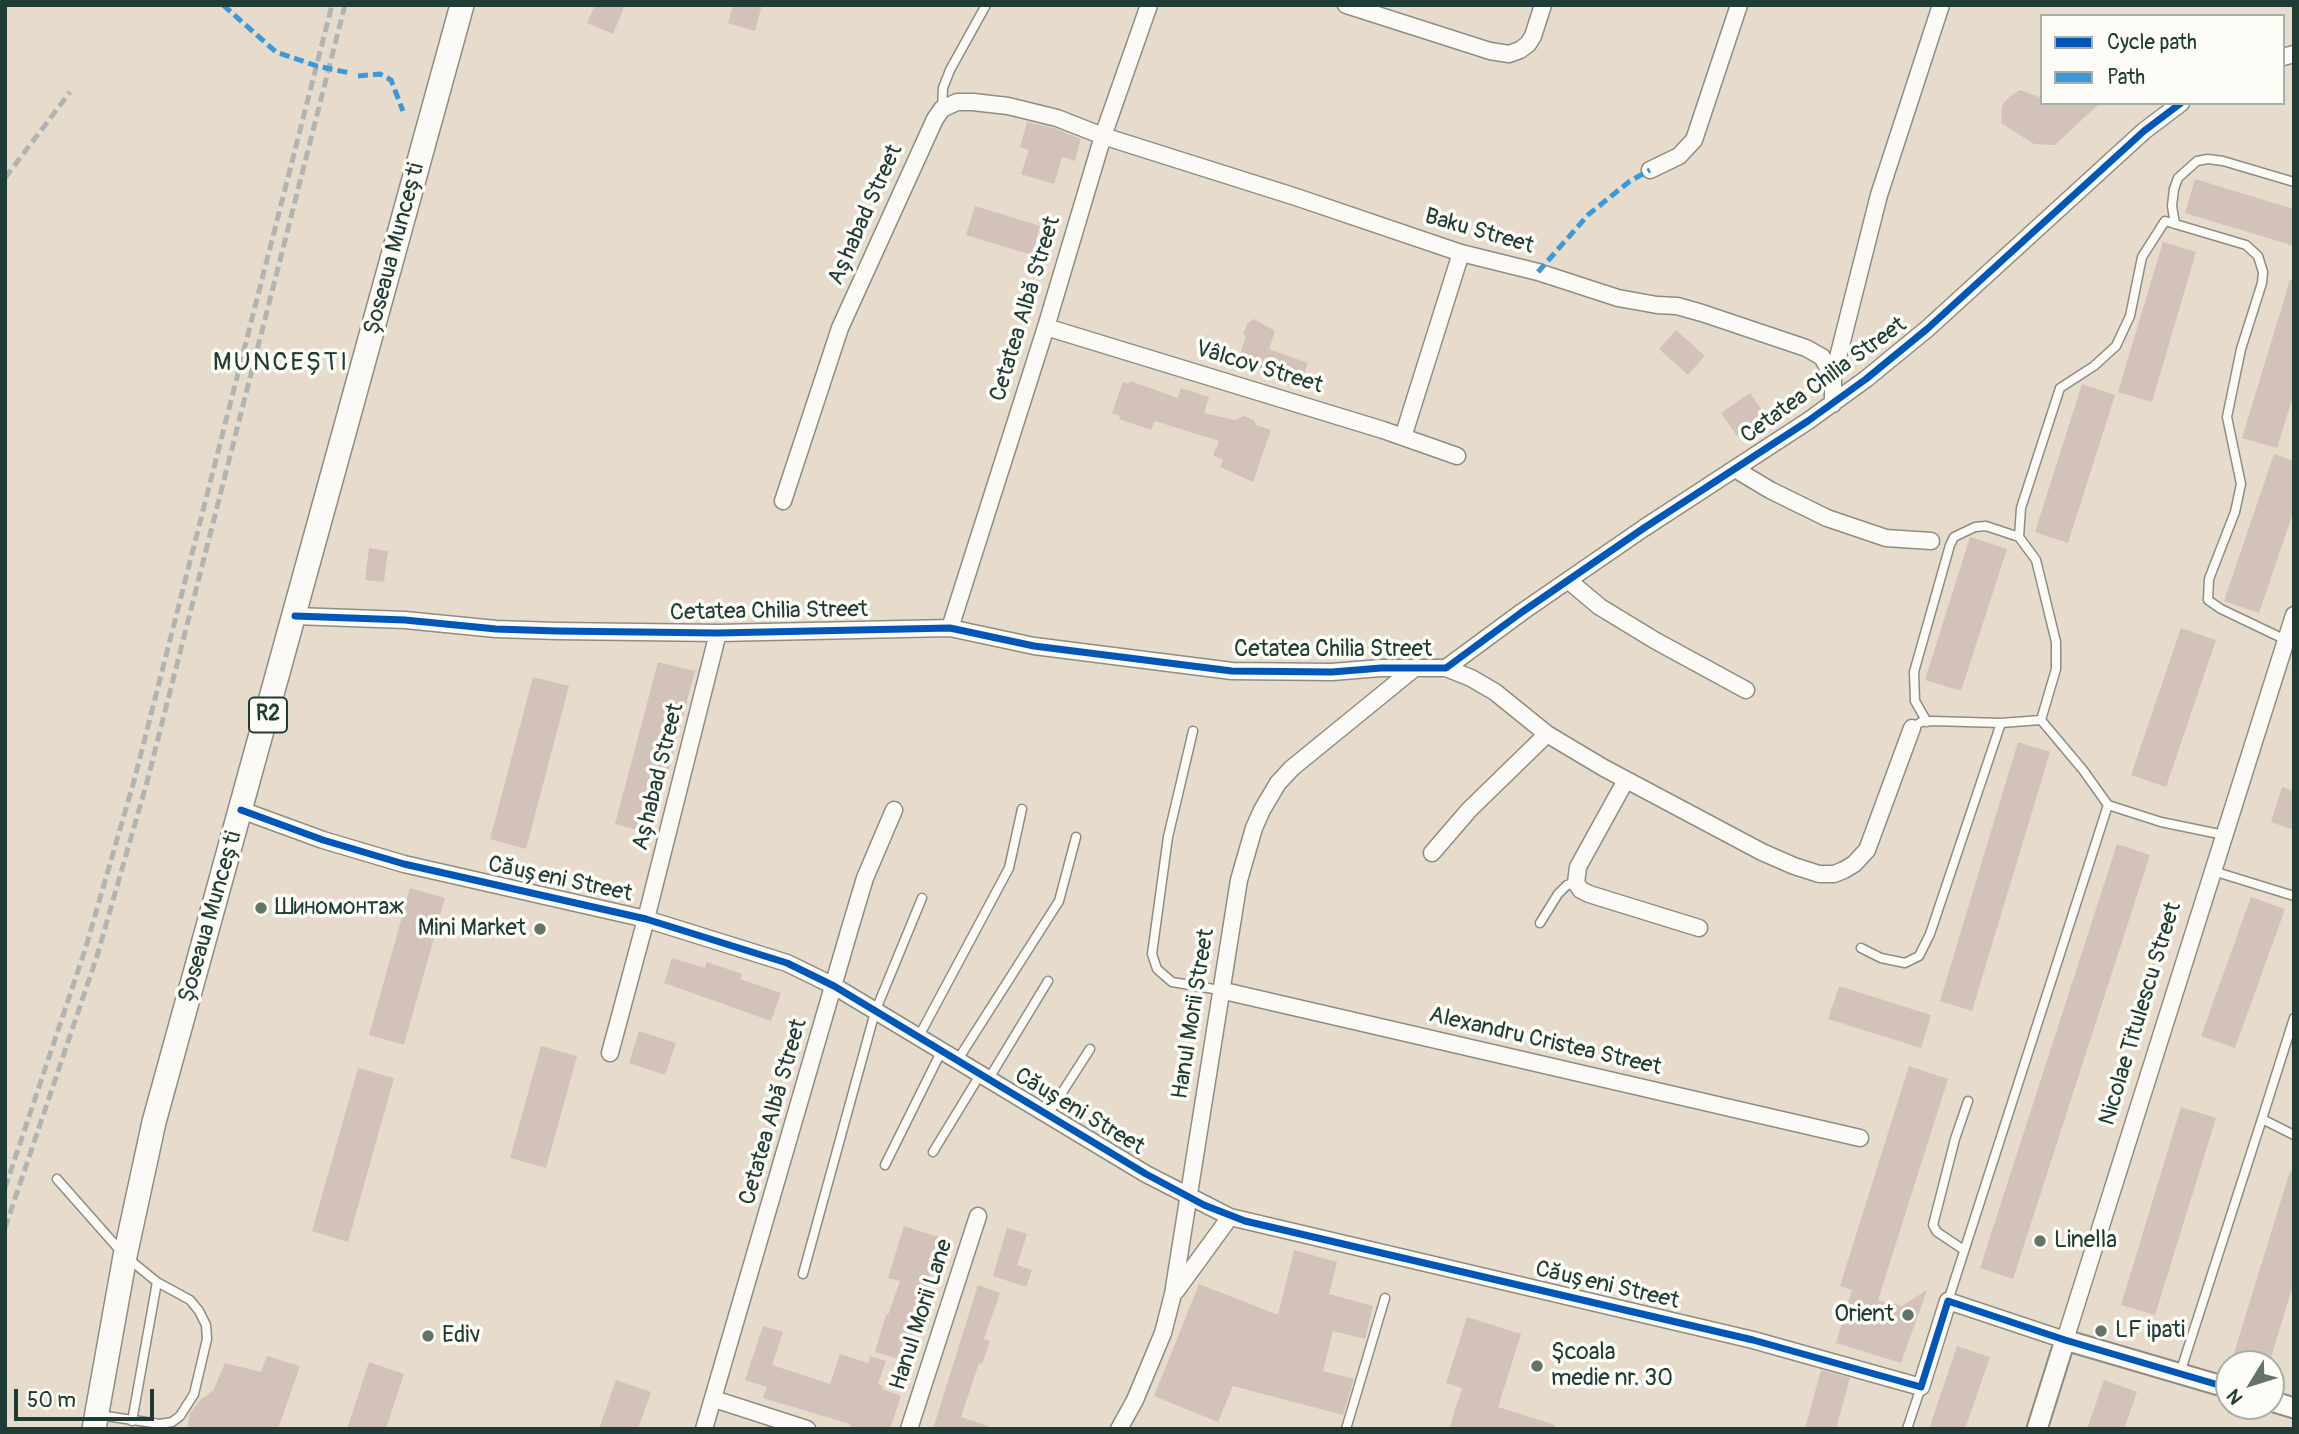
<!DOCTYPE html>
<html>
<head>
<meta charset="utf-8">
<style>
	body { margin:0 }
	#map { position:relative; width:2299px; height:1434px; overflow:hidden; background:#e7dbcb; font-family:Pangolin,sans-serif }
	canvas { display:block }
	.frame { position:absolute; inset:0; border:7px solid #1f3d34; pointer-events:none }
	.legend { position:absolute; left:2040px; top:14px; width:245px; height:91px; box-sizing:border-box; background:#fdfcf7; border:2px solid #a4b0a9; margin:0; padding:9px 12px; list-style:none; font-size:21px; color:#1f3d34 }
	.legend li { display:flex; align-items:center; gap:14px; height:35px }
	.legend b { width:35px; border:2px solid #a4b0a9 }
	.north { position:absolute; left:2215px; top:1350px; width:70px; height:70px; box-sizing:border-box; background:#fdfcf7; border:2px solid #a4b0a9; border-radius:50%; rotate:232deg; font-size:19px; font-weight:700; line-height:28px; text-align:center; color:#1f3d34 }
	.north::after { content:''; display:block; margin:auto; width:24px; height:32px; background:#657469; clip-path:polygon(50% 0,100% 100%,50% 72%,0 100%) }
	.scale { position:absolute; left:14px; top:1389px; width:140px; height:32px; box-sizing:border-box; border:4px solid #1f3d34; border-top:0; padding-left:9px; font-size:21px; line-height:24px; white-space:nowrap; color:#1f3d34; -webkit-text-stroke:5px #fdfcf7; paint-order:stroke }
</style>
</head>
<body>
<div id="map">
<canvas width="2299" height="1434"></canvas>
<div class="frame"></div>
<ul class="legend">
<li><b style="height:9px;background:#0057b8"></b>Cycle path</li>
<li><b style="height:9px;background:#3a99d8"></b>Path</li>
</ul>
<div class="north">N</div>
<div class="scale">50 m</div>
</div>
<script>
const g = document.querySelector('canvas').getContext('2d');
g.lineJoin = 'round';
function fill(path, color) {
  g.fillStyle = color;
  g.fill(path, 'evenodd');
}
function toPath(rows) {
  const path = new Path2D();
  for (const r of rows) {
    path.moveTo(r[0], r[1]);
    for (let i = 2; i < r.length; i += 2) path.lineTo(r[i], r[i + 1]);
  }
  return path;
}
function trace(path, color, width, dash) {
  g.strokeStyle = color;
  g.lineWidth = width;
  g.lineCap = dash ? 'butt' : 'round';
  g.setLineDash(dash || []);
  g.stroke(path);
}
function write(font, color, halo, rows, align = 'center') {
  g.font = font + ' Pangolin,sans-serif';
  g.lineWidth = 7;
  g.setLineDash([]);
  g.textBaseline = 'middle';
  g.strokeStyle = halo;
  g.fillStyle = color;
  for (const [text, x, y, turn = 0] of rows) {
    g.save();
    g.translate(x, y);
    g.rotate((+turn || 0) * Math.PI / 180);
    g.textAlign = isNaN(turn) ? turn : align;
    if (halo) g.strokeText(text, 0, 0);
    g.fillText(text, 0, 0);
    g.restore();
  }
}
const building = toPath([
	[595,5,625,5,613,34,587,23],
	[733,5,762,5,755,31,728,23],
	[2020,90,2042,98,2042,103,2100,103,2055,145,2034,144,2001,123,2002,106,2009,97],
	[1027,122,1054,128,1081,139,1075,161,1062,157,1054,184,1021,174,1029,150,1020,147],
	[2195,179,2294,209,2294,246,2185,213],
	[975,206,1040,226,1032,255,966,235],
	[2163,242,2196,252,2152,402,2118,392],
	[2290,280,2294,280,2294,393,2277,448,2242,438],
	[1254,319,1275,331,1269,349,1308,363,1303,377,1297,375,1293,387,1275,381,1278,373,1238,361,1246,336,1243,334,1248,323],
	[1676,330,1705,356,1688,375,1659,349],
	[1130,381,1178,398,1181,388,1209,397,1204,413,1235,420,1244,416,1254,420,1256,425,1271,430,1253,482,1220,467,1223,460,1213,455,1219,441,1155,421,1151,430,1119,419,1120,416,1112,413,1123,382,1129,384],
	[2082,384,2115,395,2068,543,2035,532],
	[1750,393,1766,416,1737,436,1721,413],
	[2274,454,2294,461,2294,510,2259,613,2224,601],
	[1970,537,2007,549,1961,691,1925,680],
	[369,548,388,551,384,582,365,580],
	[2181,628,2216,640,2166,787,2131,775],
	[658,662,695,671,651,834,615,824],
	[533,677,569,686,526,849,490,839],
	[2018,742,2050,752,1972,1011,1940,1001],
	[2282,787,2294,791,2294,830,2271,822],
	[2117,844,2150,855,2013,1279,1980,1268],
	[410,888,445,898,404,1045,369,1035],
	[2251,897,2285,909,2235,1048,2201,1036],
	[672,958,705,968,707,962,742,974,740,979,781,993,771,1021,664,983],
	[1839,986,1931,1015,1921,1048,1828,1019],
	[639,1031,676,1043,665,1075,629,1063],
	[541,1046,577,1056,546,1168,510,1158],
	[1909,1066,1948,1079,1878,1300,1902,1306,1927,1290,1901,1363,1836,1343,1852,1290,1840,1286],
	[358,1068,394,1078,348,1242,312,1231],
	[2181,1107,2216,1118,2155,1315,2121,1305],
	[2290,1171,2294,1172,2294,1282,2269,1364,2234,1353],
	[904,1226,941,1238,906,1361,875,1352,886,1315,888,1315,900,1281,888,1278],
	[1007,1228,1027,1234,1017,1265,1032,1270,1026,1287,993,1276],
	[1294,1250,1337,1262,1329,1294,1373,1306,1365,1339,1333,1331,1323,1371,1354,1379,1343,1415,1233,1386,1218,1422,1154,1396,1199,1284,1278,1315],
	[978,1285,1000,1293,984,1339,990,1341,982,1364,979,1363,961,1417,988,1426,988,1429,933,1429],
	[1467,1317,1521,1334,1498,1407,1555,1425,1555,1429,1449,1429,1462,1388,1446,1383],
	[763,1326,783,1332,772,1365,830,1384,840,1354,868,1363,870,1356,886,1361,878,1384,883,1386,882,1389,901,1396,890,1429,849,1429,850,1424,763,1398,767,1387,745,1380],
	[1957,1346,1990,1357,1965,1429,1929,1429],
	[267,1356,300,1366,278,1429,187,1429,190,1413,201,1399,213,1391,225,1363,261,1372],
	[369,1362,404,1374,396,1398,386,1429,347,1429],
	[1821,1370,1850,1378,1836,1429,1805,1429],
	[616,1380,651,1392,638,1429,599,1429],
	[2104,1380,2137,1392,2124,1429,2087,1429]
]);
const service = toPath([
	[942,109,943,88,950,70,986,5],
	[2175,224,2172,206,2174,189,2178,178,2197,161,2208,159,2223,161,2294,182],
	[2041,720,2056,669,2056,642,2036,560,2019,537,2021,508,2060,388,2094,366,2116,346,2130,316,2142,257,2165,221,2246,245,2258,256,2263,272,2262,283,2241,349,2227,417,2241,484,2235,512,2209,579,2208,600,2221,609,2286,640],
	[1927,722,1915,701,1914,672,1950,545,1954,537,1975,527,1986,526,2019,537],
	[1912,728,1921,722,1932,721,2001,723,2041,720,2083,770,2108,805,2161,822,2224,835],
	[1193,731,1168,837,1152,954,1157,969,1172,982,1220,990],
	[2213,871,2294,896],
	[1540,923,1558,894,1567,885,1576,883],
	[1861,948,1881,958,1905,963,1919,956,1930,934,2001,723],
	[918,1038,1009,868,1022,809],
	[957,1061,1059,901,1076,837],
	[988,1080,1048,981],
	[1047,1116,1090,1049],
	[2262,1119,2294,1018],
	[933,1152,980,1075],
	[885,1165,941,1052],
	[57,1179,125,1256,157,1282,190,1300,199,1311,206,1325,207,1339,194,1394,180,1416,172,1422,160,1424,99,1415],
	[1964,1250,1937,1232,1933,1225,1955,1139,1968,1101],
	[803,1274,875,1012,922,898],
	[1948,1301,2108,805],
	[2180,1373,2262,1119,2294,1135],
	[132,1421,157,1282],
	[1346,1429,1385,1298],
	[1907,1429,1921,1387]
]);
const minor = toPath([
	[1346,5,1490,51,1509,54,1520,50,1528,44,1533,36,1543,5],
	[2283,57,2294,54],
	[1650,170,1679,156,1694,140,1739,5],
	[1046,327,1383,430,1457,456],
	[1833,404,1833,377,1879,195,1941,5],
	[1403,437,1461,253],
	[1735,469,1770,490,1827,518,1886,538,1931,541],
	[783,501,840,328,935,119,942,109,957,102,973,102,1008,106,1057,118,1103,136,1296,197,1461,253,1538,272,1618,298,1657,305,1677,306,1702,313,1806,348,1822,357,1833,377],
	[1569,581,1600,607,1656,641,1746,690],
	[295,616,405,620,496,629,557,631,718,633,950,628,1034,646,1232,671,1332,672,1381,668,1446,668,1522,612,1644,528,1808,421,1866,379,1927,329,2144,131,2181,103],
	[950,628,1046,327,1103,136,1149,5],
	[1446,668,1471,678,1495,692,1547,734,1604,768,1762,852,1794,866,1819,874,1834,874,1844,870,1854,864,1867,850,1912,728],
	[1626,780,1578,867,1576,883,1581,890,1589,894,1699,928],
	[241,810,323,840,404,864,646,919,787,963,834,986,1146,1174,1230,1217,1753,1340,1921,1387,1948,1301,2065,1340,2294,615],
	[1432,853,1469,810,1547,734],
	[1220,990,1860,1138],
	[610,1053,646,919,718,633],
	[1176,1291,1230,1217],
	[714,1399,807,1429],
	[704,1429,850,928,865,878,894,810],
	[909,1429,978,1216],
	[1119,1429,1135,1400,1163,1333,1173,1294,1239,880,1254,828,1262,810,1278,783,1292,768,1416,667]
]);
const tertiary = toPath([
	[2271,1401,2294,1408],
	[2037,1429,2065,1340,2229,1388]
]);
const primary = toPath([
	[94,1429,125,1256,154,1122,462,5]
]);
const rail = toPath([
	[5,178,70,92],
	[5,1188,85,950,134,781,332,5],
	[5,1228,97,956,147,782,345,5]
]);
const quiet = toPath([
	[223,5,276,52,317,66,350,73],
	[358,76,380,74,391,80,403,111],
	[1538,272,1589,214,1630,181,1650,170]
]);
const cycleway = toPath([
	[295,616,405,620,496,629,557,631,718,633,950,628,1034,646,1232,671,1332,672,1381,668,1446,668,1522,612,1644,528,1808,421,1866,379,1927,329,2144,131,2181,103],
	[241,810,323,840,404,864,646,919,787,963,834,986,1146,1174,1204,1205,1245,1221,1753,1340,1921,1387,1948,1301,2065,1340,2229,1388]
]);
const markers = [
	[261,908,7,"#657469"],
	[540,929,7,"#657469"],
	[2040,1241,7,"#657469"],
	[1908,1315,7,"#657469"],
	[2101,1331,7,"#657469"],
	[428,1336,7,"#657469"],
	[1537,1366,7,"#657469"]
];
const shields = [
	[268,715,38]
];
const shieldNames = [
	["R2",268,715]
];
const streetNames = [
	["Așhabad Street",866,215,-66],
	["Baku Street",1479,232,16],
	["Șoseaua Muncești",395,249,-75],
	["Cetatea Albă Street",1026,309,-73],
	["Vâlcov Street",1259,368,17],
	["Cetatea Chilia Street",1824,381,-36],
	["Cetatea Chilia Street",769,612,-1],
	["Cetatea Chilia Street",1333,650],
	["Așhabad Street",659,777,-76],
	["Căușeni Street",560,880,12],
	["Șoseaua Muncești",211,917,-74],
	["Hanul Morii Street",1194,1014,-81],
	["Nicolae Titulescu Street",2141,1014,-73],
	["Alexandru Cristea Street",1545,1042,13],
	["Cetatea Albă Street",774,1112,-74],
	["Căușeni Street",1079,1112,31],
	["Căușeni Street",1607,1286,13],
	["Hanul Morii Lane",922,1315,-72]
];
const poiNames = [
	["Шиномонтаж",275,908],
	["Mini Market",526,929,"right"],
	["Linella",2054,1241],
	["Orient",1894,1315,"right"],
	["LF ipati",2115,1331],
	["Ediv",442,1336],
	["Şcoala",1551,1353],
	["medie nr. 30",1551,1379]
];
const quarterNames = [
	["MUNCEȘTI",281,363]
];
fill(building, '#d3c2b9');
trace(service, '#8e8d84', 11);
trace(minor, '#8e8d84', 19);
trace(tertiary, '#8e8d84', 23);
trace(primary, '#8e8d84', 26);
trace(service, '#fbfaf7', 8);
trace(minor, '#fbfaf7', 16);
trace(tertiary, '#fbfaf7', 19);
trace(primary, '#fbfaf7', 23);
trace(rail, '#b2b4b1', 5, [10, 5]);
trace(quiet, '#3a99d8', 5, [10, 5]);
trace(cycleway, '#0057b8', 7);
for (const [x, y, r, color] of markers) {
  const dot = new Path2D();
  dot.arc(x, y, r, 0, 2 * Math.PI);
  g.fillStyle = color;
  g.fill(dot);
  trace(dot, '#fdfcf7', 2.5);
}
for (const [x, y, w] of shields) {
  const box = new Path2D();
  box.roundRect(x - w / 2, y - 17.5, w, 35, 5);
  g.fillStyle = '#fdfcf7';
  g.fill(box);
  trace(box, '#1f3d34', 2);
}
write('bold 21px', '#1f3d34', null, shieldNames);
write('23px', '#1f3d34', '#fdfcf7', streetNames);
write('23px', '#1f3d34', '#fdfcf7', poiNames, 'left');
g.letterSpacing = '2px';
write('26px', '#1f3d34', '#fdfcf7', quarterNames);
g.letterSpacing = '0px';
</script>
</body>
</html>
